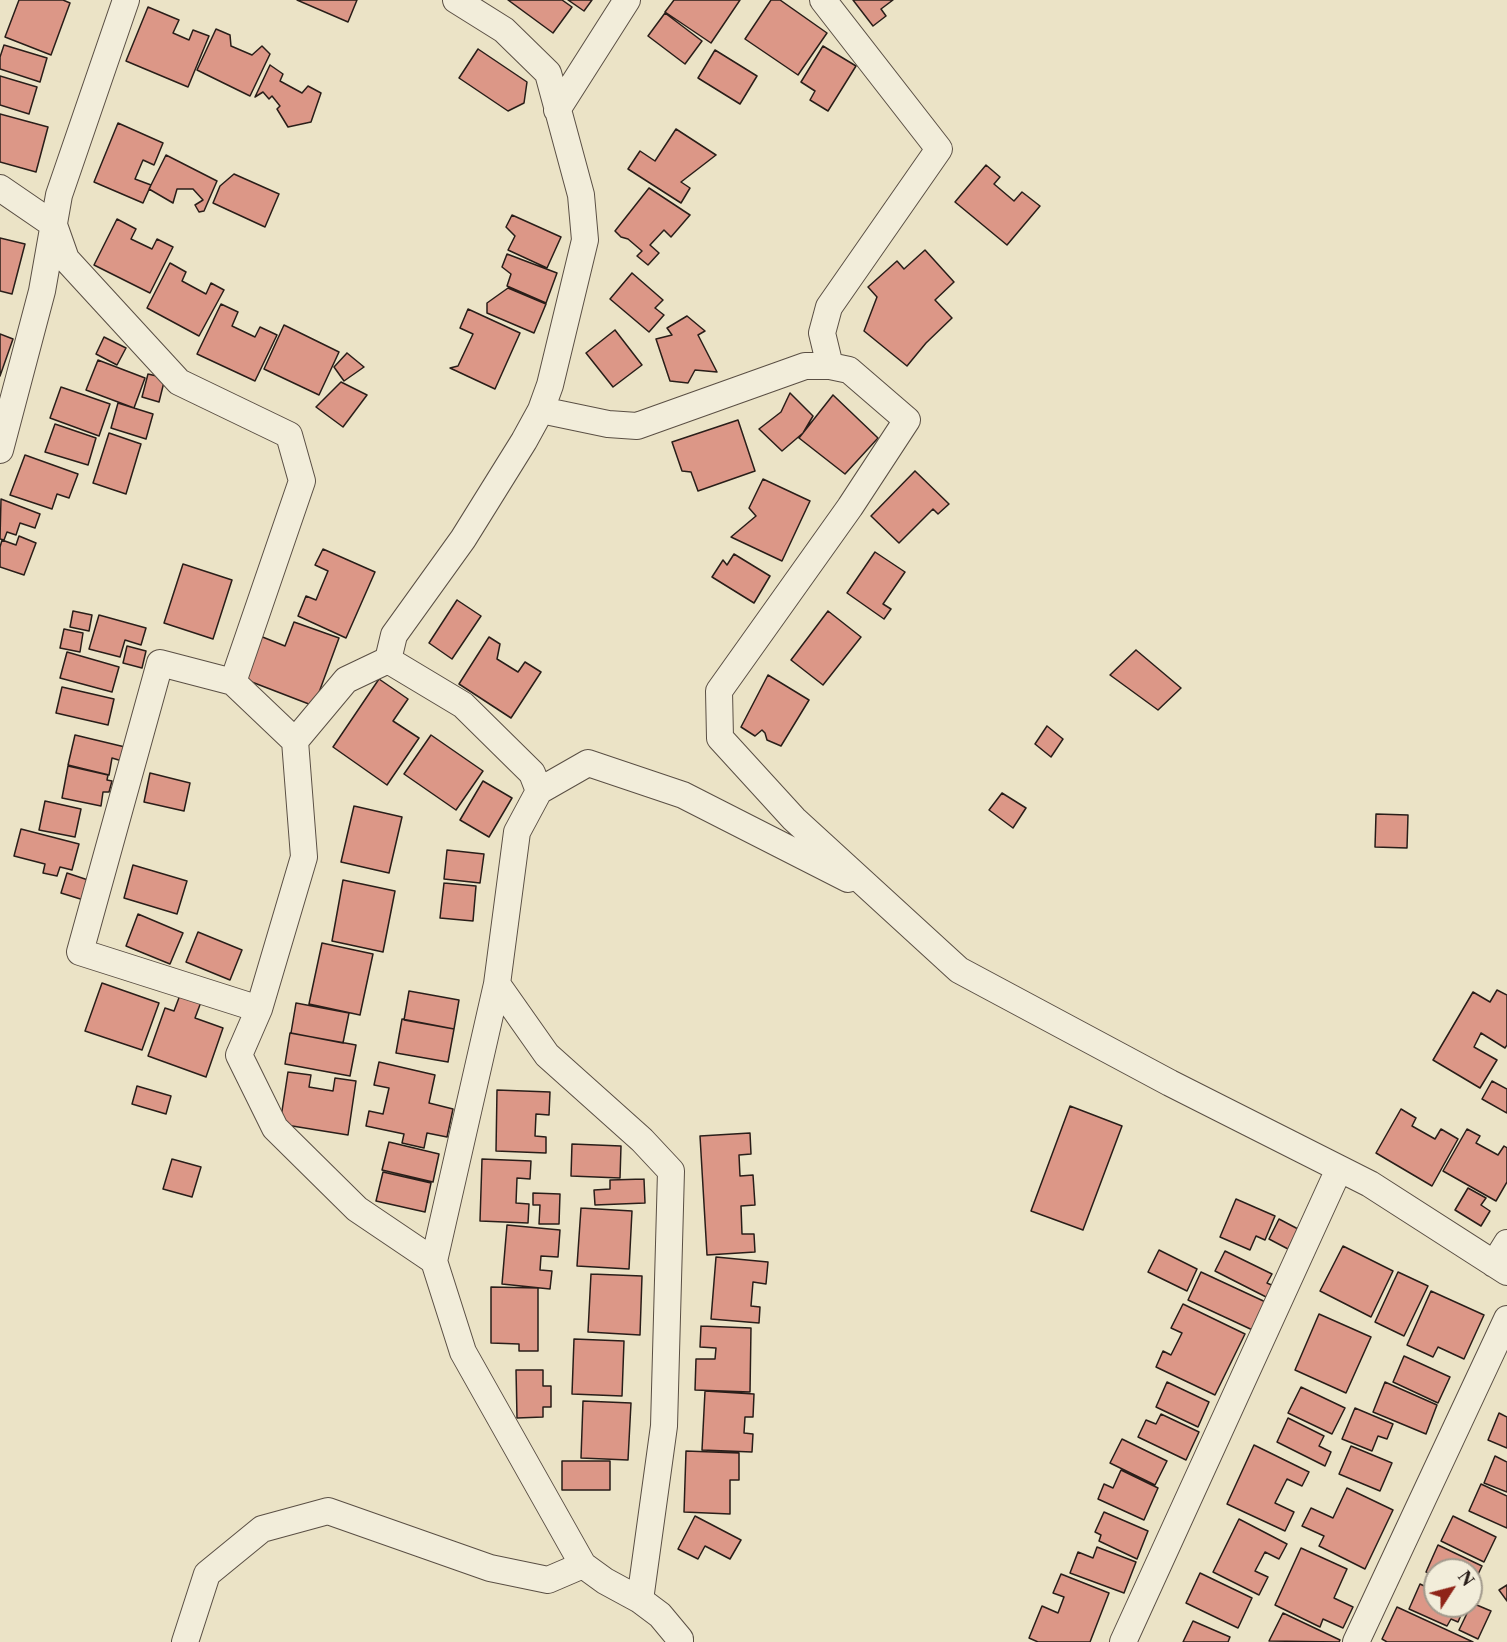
<!DOCTYPE html>
<html>
<head>
<meta charset="utf-8">
<style>
	body { margin:0 }
	#map { position:relative; width:1507px; height:1642px; overflow:hidden; background:#ebe3c6; font-family:"Libre Caslon Text",serif }
	canvas { display:block }
	.north { position:absolute; left:1423px; top:1558px; width:60px; height:60px; box-sizing:border-box; background:#f2edda; border:2px solid #a29a8d; border-radius:50%; rotate:54deg; font-size:16px; font-weight:700; line-height:24px; text-align:center; color:#291e19 }
	.north::after { content:''; display:block; margin:auto; width:21px; height:27px; background:#8f2418; clip-path:polygon(50% 0,100% 100%,50% 72%,0 100%) }
</style>
</head>
<body>
<div id="map">
<canvas width="1507" height="1642"></canvas>
<div class="north">N</div>
</div>
<script>
const g = document.querySelector('canvas').getContext('2d');
g.lineJoin = 'round';
function fill(path, color) {
  g.fillStyle = color;
  g.fill(path, 'evenodd');
}
function toPath(rows) {
  const path = new Path2D();
  for (const r of rows) {
    path.moveTo(r[0], r[1]);
    for (let i = 2; i < r.length; i += 2) path.lineTo(r[i], r[i + 1]);
  }
  return path;
}
function trace(path, color, width, dash) {
  g.strokeStyle = color;
  g.lineWidth = width;
  g.lineCap = dash ? 'butt' : 'round';
  g.setLineDash(dash || []);
  g.stroke(path);
}
const building = toPath([
	[19,0,63,0,70,3,51,55,5,37,19,0],
	[297,0,357,0,348,22,297,0],
	[508,0,562,0,572,7,553,33,508,0],
	[568,0,592,0,584,11,568,0],
	[674,0,740,0,711,43,665,12,674,0],
	[771,0,780,0,827,33,798,75,745,39,771,0],
	[853,0,893,0,881,9,886,16,873,26,853,0],
	[148,7,179,20,173,33,189,40,193,30,209,36,188,87,126,61,148,7],
	[665,13,702,41,685,64,648,36,665,13],
	[216,29,230,35,231,46,252,55,262,46,270,54,250,96,197,70,216,29],
	[4,45,47,58,40,82,0,69,0,57,4,45],
	[823,46,856,66,828,111,810,100,815,91,801,82,823,46],
	[478,49,527,82,524,103,508,111,459,78,478,49],
	[715,50,757,76,740,104,698,78,715,50],
	[270,65,283,74,280,81,302,93,308,86,321,93,311,122,288,127,277,109,280,106,272,96,269,99,263,92,255,97,270,65],
	[0,76,37,87,29,114,0,105,0,76],
	[0,114,48,127,36,172,0,162,0,114],
	[118,123,163,143,154,165,143,160,135,179,151,185,143,203,94,182,118,123],
	[676,129,716,155,681,182,690,188,681,203,628,169,640,151,655,161,676,129],
	[166,155,217,181,204,211,199,212,195,205,203,200,193,189,177,189,173,203,149,189,166,155],
	[986,165,1000,177,994,184,1014,201,1022,192,1040,206,1007,245,955,202,986,165],
	[234,174,279,194,265,227,213,203,220,186,234,174],
	[649,188,690,215,671,237,664,230,650,245,659,253,648,265,637,256,642,251,628,239,621,237,615,231,649,188],
	[512,215,561,237,547,268,508,250,515,236,506,227,512,215],
	[117,219,136,229,131,239,152,249,157,239,173,247,150,293,94,265,117,219],
	[0,238,25,244,12,294,0,291,0,238],
	[925,250,954,282,935,300,952,318,926,343,907,366,864,331,877,297,868,287,897,261,904,269,925,250],
	[507,254,557,273,546,303,507,286,511,274,502,267,507,254],
	[170,263,186,272,182,281,206,294,211,283,224,290,199,336,147,308,170,263],
	[632,273,663,300,655,308,664,315,649,332,610,299,632,273],
	[508,288,546,304,534,333,487,313,487,303,508,288],
	[221,304,238,312,232,326,255,337,260,327,277,335,255,381,197,354,221,304],
	[468,309,520,333,495,389,450,368,458,366,473,334,460,328,468,309],
	[687,316,705,331,698,335,717,372,695,370,688,383,670,381,656,339,672,335,667,328,687,316],
	[284,325,339,352,319,395,264,369,284,325],
	[615,330,642,365,613,387,586,353,615,330],
	[0,334,13,339,0,376,0,334],
	[104,337,126,348,117,365,96,354,104,337],
	[347,353,364,367,344,381,334,367,347,353],
	[98,360,145,378,134,408,86,390,98,360],
	[148,374,165,378,159,402,142,397,148,374],
	[341,382,367,395,343,427,316,407,341,382],
	[61,387,110,404,99,436,50,418,61,387],
	[790,393,813,416,803,433,782,451,759,429,781,412,790,393],
	[833,395,878,438,845,474,799,438,833,395],
	[118,403,153,414,146,439,111,428,118,403],
	[738,420,755,471,698,491,691,472,682,471,672,442,738,420],
	[55,424,96,438,88,465,45,452,55,424],
	[109,433,141,444,126,494,93,483,109,433],
	[25,455,78,474,69,498,57,494,52,509,10,495,25,455],
	[915,471,949,504,938,514,933,509,899,543,871,516,915,471],
	[763,479,810,501,782,561,731,537,756,516,749,508,763,479],
	[1,499,40,514,35,528,20,523,16,535,7,532,4,540,0,539,1,499],
	[19,536,36,543,24,575,0,567,0,547,2,540,16,545,19,536],
	[323,549,375,572,346,638,298,616,306,596,316,600,328,571,315,565,323,549],
	[875,552,905,572,883,604,891,609,884,619,847,593,875,552],
	[734,554,770,576,754,603,712,577,723,560,727,565,734,554],
	[183,564,232,580,213,639,164,623,183,564],
	[457,600,481,616,452,659,429,643,457,600],
	[73,611,92,615,89,631,70,627,73,611],
	[828,611,861,637,823,685,791,660,828,611],
	[99,615,146,628,141,645,125,640,120,657,89,649,99,615],
	[294,622,339,638,314,706,244,679,260,636,285,646,294,622],
	[64,629,83,633,80,652,60,648,64,629],
	[489,637,500,644,497,659,518,672,525,662,541,672,511,718,459,684,489,637],
	[127,646,146,651,142,668,123,663,127,646],
	[1136,650,1181,688,1158,710,1110,675,1136,650],
	[67,652,119,667,112,692,60,678,67,652],
	[768,675,809,700,781,746,767,740,765,733,762,730,755,736,741,727,768,675],
	[379,679,408,699,393,721,419,738,387,785,333,747,379,679],
	[62,687,114,699,108,725,56,713,62,687],
	[1047,726,1063,739,1051,757,1035,744,1047,726],
	[75,735,125,747,122,761,112,758,109,775,68,765,75,735],
	[431,735,483,771,456,810,404,774,431,735],
	[68,766,108,775,107,780,112,781,109,792,103,792,101,806,62,798,68,766],
	[150,773,190,783,184,811,144,802,150,773],
	[483,781,512,798,489,837,460,820,483,781],
	[1002,793,1026,808,1013,828,989,810,1002,793],
	[45,801,81,809,75,837,39,830,45,801],
	[354,806,402,817,389,873,341,862,354,806],
	[1376,814,1408,815,1407,848,1375,847,1376,814],
	[21,829,79,844,72,870,60,867,57,876,43,873,45,864,14,856,21,829],
	[447,850,484,854,480,883,444,879,447,850],
	[133,865,187,881,177,914,124,898,133,865],
	[67,873,94,882,87,901,61,893,67,873],
	[343,880,395,891,383,952,332,941,343,880],
	[444,883,476,886,473,921,440,918,444,883],
	[138,914,183,933,170,964,126,946,138,914],
	[198,932,242,950,230,980,186,962,198,932],
	[322,943,373,954,360,1015,309,1004,322,943],
	[102,983,159,1003,142,1050,85,1031,102,983],
	[1497,990,1507,995,1507,1045,1505,1048,1481,1033,1474,1047,1497,1060,1480,1088,1433,1060,1473,992,1490,1002,1497,990],
	[409,991,459,1000,454,1029,404,1020,409,991],
	[180,995,201,1002,195,1018,223,1028,206,1077,148,1056,165,1008,174,1011,180,995],
	[296,1003,349,1013,343,1043,291,1033,296,1003],
	[402,1019,454,1029,448,1062,396,1053,402,1019],
	[290,1033,356,1045,350,1076,285,1064,290,1033],
	[379,1062,435,1075,429,1103,453,1109,447,1137,427,1133,424,1148,402,1143,404,1134,366,1126,369,1111,383,1114,389,1088,374,1085,379,1062],
	[288,1072,311,1075,309,1087,333,1091,335,1078,356,1081,348,1135,280,1124,288,1072],
	[1492,1081,1507,1089,1507,1113,1482,1099,1492,1081],
	[137,1086,171,1096,166,1114,132,1104,137,1086],
	[497,1090,550,1092,549,1115,536,1114,535,1136,546,1137,546,1153,496,1151,497,1090],
	[1070,1106,1122,1126,1083,1230,1031,1211,1070,1106],
	[1401,1109,1416,1118,1412,1126,1435,1139,1441,1129,1458,1139,1432,1186,1376,1153,1401,1109],
	[1467,1129,1480,1136,1476,1143,1498,1155,1504,1146,1507,1148,1507,1182,1496,1201,1443,1171,1467,1129],
	[750,1133,751,1154,739,1155,740,1176,753,1175,755,1205,741,1206,742,1234,754,1234,755,1252,707,1255,700,1136,750,1133],
	[389,1142,439,1154,433,1182,382,1170,389,1142],
	[572,1144,621,1146,620,1178,571,1176,572,1144],
	[172,1159,201,1167,192,1197,163,1189,172,1159],
	[482,1159,531,1161,530,1179,517,1178,516,1203,529,1204,528,1223,480,1221,482,1159],
	[383,1172,431,1183,425,1212,376,1201,383,1172],
	[644,1179,645,1203,595,1205,594,1190,610,1189,610,1180,644,1179],
	[1468,1188,1486,1198,1481,1205,1490,1211,1481,1226,1455,1210,1468,1188],
	[533,1193,560,1194,559,1224,539,1224,540,1205,533,1205,533,1193],
	[1236,1199,1275,1216,1265,1240,1256,1236,1250,1250,1220,1237,1236,1199],
	[581,1208,632,1211,629,1269,577,1266,581,1208],
	[1279,1219,1298,1229,1288,1249,1269,1239,1279,1219],
	[507,1225,560,1230,558,1257,541,1256,540,1270,552,1271,550,1289,502,1284,507,1225],
	[1343,1246,1393,1271,1371,1317,1320,1291,1343,1246],
	[1159,1250,1197,1269,1187,1291,1148,1272,1159,1250],
	[1225,1251,1272,1274,1267,1283,1278,1288,1272,1300,1215,1271,1225,1251],
	[716,1257,768,1262,766,1284,753,1282,751,1306,760,1307,759,1323,711,1319,716,1257],
	[1201,1272,1272,1305,1259,1333,1188,1300,1201,1272],
	[1398,1272,1428,1286,1404,1336,1375,1322,1398,1272],
	[591,1274,642,1276,640,1335,588,1332,591,1274],
	[491,1287,538,1288,538,1351,519,1351,519,1344,491,1343,491,1287],
	[1431,1291,1484,1315,1464,1359,1438,1347,1433,1357,1407,1345,1431,1291],
	[1183,1304,1245,1334,1215,1395,1156,1367,1163,1351,1171,1355,1182,1333,1171,1328,1183,1304],
	[1319,1314,1371,1337,1346,1393,1295,1370,1319,1314],
	[701,1326,751,1328,750,1392,695,1390,696,1359,715,1359,716,1348,700,1347,701,1326],
	[574,1339,624,1341,622,1396,572,1394,574,1339],
	[1404,1356,1450,1377,1438,1403,1393,1382,1404,1356],
	[516,1370,543,1370,543,1386,551,1386,551,1407,543,1407,543,1417,517,1418,516,1370],
	[1167,1382,1209,1402,1198,1427,1156,1407,1167,1382],
	[1385,1382,1437,1405,1426,1434,1373,1412,1385,1382],
	[1301,1387,1345,1408,1332,1434,1288,1413,1301,1387],
	[705,1391,754,1394,753,1417,745,1417,744,1433,753,1434,752,1452,702,1450,705,1391],
	[583,1401,631,1403,628,1460,581,1458,583,1401],
	[1355,1408,1393,1424,1387,1439,1378,1436,1372,1451,1342,1439,1355,1408],
	[1499,1413,1507,1417,1507,1448,1488,1440,1499,1413],
	[1161,1414,1199,1432,1186,1460,1138,1437,1146,1420,1156,1424,1161,1414],
	[1288,1418,1324,1436,1319,1446,1331,1452,1325,1466,1277,1442,1288,1418],
	[1122,1439,1167,1461,1155,1485,1110,1463,1122,1439],
	[1254,1445,1309,1472,1302,1486,1287,1479,1275,1503,1294,1512,1285,1531,1227,1504,1254,1445],
	[1351,1446,1392,1463,1380,1491,1339,1474,1351,1446],
	[686,1451,739,1453,739,1480,730,1480,730,1514,684,1512,686,1451],
	[1495,1456,1507,1462,1507,1492,1484,1483,1495,1456],
	[562,1461,610,1461,610,1490,562,1490,562,1461],
	[1121,1470,1158,1488,1144,1520,1098,1499,1104,1484,1113,1488,1121,1470],
	[1481,1484,1507,1496,1507,1528,1469,1511,1481,1484],
	[1347,1488,1393,1510,1365,1569,1319,1546,1324,1536,1302,1526,1311,1508,1333,1518,1347,1488],
	[1104,1512,1148,1531,1137,1559,1099,1541,1101,1535,1095,1532,1104,1512],
	[695,1516,741,1540,730,1559,705,1546,698,1559,678,1549,695,1516],
	[1453,1516,1496,1537,1484,1562,1441,1541,1453,1516],
	[1239,1519,1287,1544,1279,1559,1265,1552,1255,1571,1268,1577,1259,1595,1213,1572,1239,1519],
	[1438,1545,1482,1566,1471,1589,1471,1570,1435,1570,1435,1576,1426,1572,1438,1545],
	[1097,1547,1136,1562,1124,1593,1070,1573,1078,1552,1093,1558,1097,1547],
	[1301,1548,1347,1569,1334,1598,1353,1607,1343,1628,1323,1619,1320,1627,1275,1605,1301,1548],
	[1200,1573,1252,1598,1238,1628,1186,1603,1200,1573],
	[1061,1574,1109,1593,1090,1642,1038,1642,1029,1638,1042,1606,1058,1613,1064,1597,1053,1593,1061,1574],
	[1420,1584,1435,1591,1435,1606,1465,1606,1458,1622,1451,1619,1447,1626,1409,1609,1420,1584],
	[1507,1585,1507,1601,1499,1590,1507,1585],
	[1472,1603,1491,1611,1478,1639,1459,1630,1472,1603],
	[1397,1607,1473,1642,1387,1642,1382,1639,1397,1607],
	[1283,1613,1340,1640,1339,1642,1269,1641,1283,1613],
	[1193,1621,1230,1637,1228,1642,1183,1642,1193,1621]
]);
const street = toPath([
	[456,0,504,30,548,73,581,195,585,240,550,385,541,410,608,424,637,426,805,366,830,366,849,370,907,420,850,507,719,691,720,738,794,819,959,970,1170,1083,1370,1184,1507,1272],
	[823,0,939,149,829,307,822,333,830,366],
	[557,110,627,0],
	[0,188,54,225,66,259,179,382,289,435,302,481,233,682],
	[0,450,42,291,59,195,126,0],
	[388,660,394,635,463,539,524,441,541,410],
	[295,741,346,680,388,660,463,705,532,773,539,791],
	[497,984,547,1055,642,1140,671,1171,664,1426,640,1600],
	[259,1009,80,952,160,663,233,682,295,741,304,857,259,1009,239,1055,275,1128,357,1209,434,1261,463,1352,583,1565,605,1581,640,1600,660,1615,680,1639,680,1642],
	[434,1261,497,984,517,832,539,791,588,763,683,795,848,879],
	[1494,1264,1507,1243],
	[185,1642,207,1574,262,1529,328,1511,490,1568,548,1580,583,1565],
	[1123,1642,1339,1169],
	[1356,1642,1507,1319]
]);
fill(building, '#dc9787');
trace(building, '#291e19', 1.5);
trace(street, '#5a4f44', 28);
trace(street, '#f2edda', 26);
</script>
</body>
</html>
